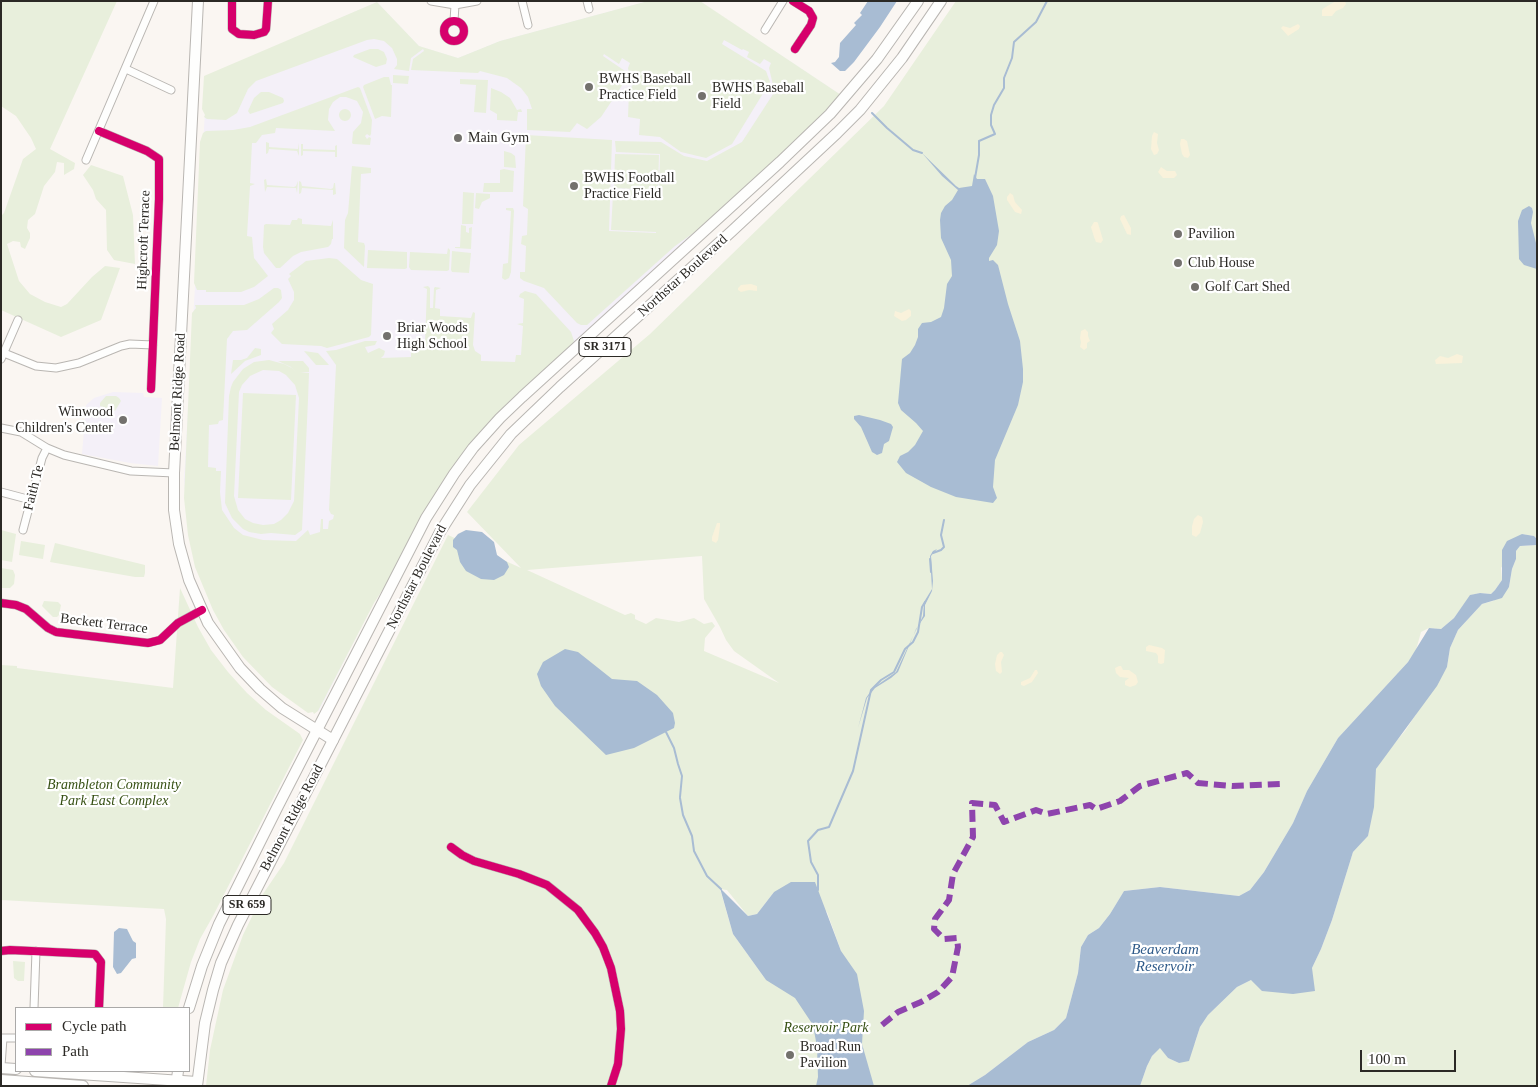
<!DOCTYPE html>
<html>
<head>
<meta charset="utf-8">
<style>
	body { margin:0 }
	#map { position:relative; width:1538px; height:1087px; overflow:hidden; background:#faf6f2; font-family:"Times New Roman",serif }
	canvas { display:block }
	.frame { position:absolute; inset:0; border:2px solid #2b2925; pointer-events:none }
	.legend { position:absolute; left:15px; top:1007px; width:175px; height:65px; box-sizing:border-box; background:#fff; border:1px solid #aaa9a8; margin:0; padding:6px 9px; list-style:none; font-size:15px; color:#2b2925 }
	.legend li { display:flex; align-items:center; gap:10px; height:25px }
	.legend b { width:25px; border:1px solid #aaa9a8 }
	.scale { position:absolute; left:1360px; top:1050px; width:96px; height:22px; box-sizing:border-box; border:2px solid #2b2925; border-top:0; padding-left:6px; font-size:15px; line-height:18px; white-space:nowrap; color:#2b2925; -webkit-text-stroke:4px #fff; paint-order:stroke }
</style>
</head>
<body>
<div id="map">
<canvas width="1538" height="1087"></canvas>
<div class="frame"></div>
<ul class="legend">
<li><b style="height:6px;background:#d6006c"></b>Cycle path</li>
<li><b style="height:6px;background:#8e44ad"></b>Path</li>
</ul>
<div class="scale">100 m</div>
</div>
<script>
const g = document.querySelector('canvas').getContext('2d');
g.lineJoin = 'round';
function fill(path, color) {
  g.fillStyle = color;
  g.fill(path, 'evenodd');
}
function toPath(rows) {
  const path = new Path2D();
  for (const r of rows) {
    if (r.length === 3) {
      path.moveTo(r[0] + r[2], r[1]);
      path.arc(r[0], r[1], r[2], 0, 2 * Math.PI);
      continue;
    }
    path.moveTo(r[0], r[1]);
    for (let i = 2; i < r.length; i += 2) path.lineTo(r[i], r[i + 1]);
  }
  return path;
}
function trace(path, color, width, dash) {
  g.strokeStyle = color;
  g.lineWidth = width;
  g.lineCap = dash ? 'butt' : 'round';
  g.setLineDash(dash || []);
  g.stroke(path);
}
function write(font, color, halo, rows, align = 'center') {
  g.font = font + ' "Times New Roman",serif';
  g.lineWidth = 4.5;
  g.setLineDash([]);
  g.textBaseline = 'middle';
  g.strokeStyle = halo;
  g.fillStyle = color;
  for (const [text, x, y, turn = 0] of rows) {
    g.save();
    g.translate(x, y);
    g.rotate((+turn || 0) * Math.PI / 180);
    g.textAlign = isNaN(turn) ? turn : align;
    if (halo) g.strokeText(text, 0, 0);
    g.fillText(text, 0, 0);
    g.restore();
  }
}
const education = toPath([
	[648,1,699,1,841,95,471,445,442,483,421,518,374,602,319,711,306,711,189,536,184,479,207,76,377,2,419,46,458,58,500,41],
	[113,392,143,393,144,397,162,398,158,466,130,463,82,454,86,405,94,398]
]);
const green = toPath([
	[1,1,117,1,50,149,75,163,74,169,64,175,64,163,57,162,55,172,44,186,35,214,28,220,27,228,30,233,30,238,25,249,21,247,20,242,13,241,7,244,19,281,30,294,45,302,61,307,67,304,92,277,105,266,120,268,101,320,61,337,1,310,1,216,4,213,23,159,36,149,31,138,16,116,1,106],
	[648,1,700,1,841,95,826,112,794,144,702,227,675,246,587,325,581,325,577,323,544,288,524,281,520,278,520,272,525,272,526,246,521,244,522,236,527,235,528,209,523,206,526,135,612,140,609,231,656,233,656,232,611,230,613,195,658,197,614,194,613,191,614,190,659,191,660,154,616,152,615,141,661,142,684,156,707,161,742,142,777,88,773,85,769,68,771,63,764,59,760,64,747,57,749,52,743,49,742,50,724,40,722,44,766,71,770,82,732,144,706,158,681,152,660,137,639,135,640,119,628,117,629,91,634,83,630,80,628,68,630,63,622,58,619,64,604,54,603,56,625,71,627,78,601,117,587,129,577,123,570,132,527,130,527,109,532,109,528,97,521,88,507,78,480,71,478,73,411,70,413,59,424,51,423,49,411,58,409,71,394,69,397,65,397,59,392,48,384,41,374,39,367,40,256,81,248,89,237,113,226,120,207,119,204,117,205,115,202,109,204,76,377,2,419,46,458,58,500,41],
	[956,1,1537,1,1537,539,1534,536,1522,534,1501,568,1502,580,1495,590,1491,594,1480,593,1471,595,1454,618,1441,629,1429,628,1421,632,1416,650,1408,662,1338,738,1307,791,1293,823,1264,872,1250,890,1239,896,1160,887,1124,891,1110,914,1099,928,1088,935,1081,947,1078,973,1066,1018,1054,1030,1028,1042,985,1075,967,1086,206,1086,210,1050,223,990,243,935,263,894,284,863,448,535,521,568,467,512,519,445,650,334,884,106],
	[702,556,704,599,720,627,726,640,734,651,779,683,704,651,705,638,715,626,712,622,704,624,694,618,679,622,656,618,646,624,635,619,635,615,631,613,625,615,527,570],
	[720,889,727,890,748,916,757,914,774,892,827,912,841,951,766,980,733,934],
	[370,49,378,49,384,52,387,59,386,64,376,67,353,57,354,55],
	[393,75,409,76,408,84,393,83],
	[384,77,389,77,391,85,392,85,391,117,382,116,375,119,363,87,364,85],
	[460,79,488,80,486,113,474,112,476,85,460,84],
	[358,87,360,88,372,120,371,134,370,136,367,134,365,136,367,139,369,137,371,138,370,145,353,144,352,143,353,132,361,123,363,112,357,101,346,97,340,97,333,102,329,109,328,120,335,131,276,128,275,133,262,135,256,143,252,143,250,183,255,184,250,186,247,236,252,237,254,258,268,276,254,287,241,292,206,292,206,290,197,290,194,283,200,142,203,133,206,131,233,130,250,127],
	[491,88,501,92,510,98,517,110,521,109,522,112,518,112,517,121,497,120,497,114,490,110],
	[261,92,269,92,283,98,284,101,283,103,250,114,248,111,254,98],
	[345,115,6],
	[266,142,269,143,269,147,298,149,299,143,299,156,297,151,269,149,268,153,266,154],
	[301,144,303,144,303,149,335,150,335,146,337,145,337,157,335,157,335,152,303,151,303,155,301,156],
	[504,151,511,153,515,156,516,168,504,167],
	[615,154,659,155,658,190,614,188],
	[91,165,123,176,133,215,135,264,114,260,107,250,106,210,96,199,93,190,83,175],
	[352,166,371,168,371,173,361,174,358,242,364,243,365,246,364,267,344,248,345,220,348,213],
	[504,169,514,171,513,192,483,192,484,183,500,183,500,170],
	[266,179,267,185,294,187,296,186,298,181,297,193,296,188,267,187,265,192,264,180],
	[299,181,301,182,302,186,331,189,333,188,334,183,335,183,336,194,333,195,333,190,302,188,301,193,299,194],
	[463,192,474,193,473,224,462,224],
	[476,193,490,194,490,198,482,202,479,209,475,208],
	[506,208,513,208,514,211,511,272,509,278,505,280,502,278,503,264,508,263,511,211,506,210],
	[298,218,302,219,302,224,331,226,333,220,333,239,332,239,331,244,328,247,301,252,293,256,280,268,276,268,264,253,263,247,264,225,266,224,290,225,292,220,297,220],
	[461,225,466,226,466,232,469,233,469,228,472,227,471,249,455,248,455,247,460,247],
	[448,248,450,250,449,270,447,271,411,270,409,267,410,252,447,254],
	[368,250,407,252,407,268,405,269,367,268],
	[452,251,471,253,469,273,452,272,451,270],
	[329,258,337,259,361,280,373,284,371,335,369,337,327,348,321,346,282,344,271,333,274,329,272,324,288,310,294,300,294,292,288,279,291,276,289,274,306,261],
	[428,286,430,288,430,308,433,308,434,288,435,287,441,288,436,290,435,308,440,309,440,316,471,318,473,312,475,313,473,345,475,351,481,355,481,361,515,362,516,355,521,355,523,326,517,324,523,323,524,299,519,297,520,294,525,291,536,294,571,332,574,341,571,346,461,457,423,513,387,583,374,603,318,711,314,714,313,712,308,713,272,687,243,657,224,630,213,610,195,567,188,535,184,498,192,313,196,308,195,305,244,305,259,299,274,288,278,288,281,290,282,298,279,302,247,330,233,331,227,339,223,420,219,421,218,424,209,425,208,467,216,468,216,471,221,471,220,492,222,510,234,528,243,535,263,540,296,541,308,530,310,535,320,532,321,519,323,519,323,529,328,529,329,521,333,519,334,515,331,514,329,510,336,365,326,351,336,350,365,341,377,341,375,345,365,347,368,353,379,348,385,351,384,355,381,358,411,357,411,352,417,349,420,342,425,342,427,289,423,287],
	[255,348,261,349,261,355,245,361,231,374,233,360,241,360,247,358],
	[304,351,318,353,329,365,316,365],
	[269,360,284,364,292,368,299,376,291,367,278,361,303,361,309,368,309,372,300,372,309,373,308,400,302,530,295,535,271,533,261,534,249,532,243,529,232,518,225,503,229,396,231,387,233,382,243,369,254,362],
	[263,370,279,371,286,375,295,385,299,398,294,501,288,513,281,520,274,524,263,525,253,523,245,519,238,510,234,496,239,392,242,385,250,376],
	[243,393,296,395,291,500,238,498],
	[106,396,116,396,119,398,121,401,115,411,100,406,100,403],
	[1,530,16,534,12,562,1,560],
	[21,541,45,545,43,559,19,555],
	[55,543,145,565,145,573,144,577,135,577,50,562],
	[1537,545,1537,1086,1140,1086,1147,1066,1152,1056,1160,1047,1168,1058,1179,1063,1195,1043,1200,1027,1208,1015,1237,987,1251,980,1312,968,1321,949,1332,920,1353,852,1368,836,1376,769,1387,752,1405,731,1447,667,1450,648,1458,630,1482,604,1493,601,1509,587,1512,569,1516,559,1516,551,1520,546],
	[1,568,13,570,15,575,14,584,10,588,1,588],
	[180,588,198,627,211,650,228,672,247,693,266,710,300,734,303,740,213,916,200,939,191,962,178,1008,163,1008,166,919,164,909,1,900,1,665,17,666,17,668,173,688],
	[44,601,58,602,61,605,59,615,57,617,53,617,42,606],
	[13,961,25,962,24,981,18,981,14,978]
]);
const sand = toPath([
	[1336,1,1345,1,1346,4,1343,8,1336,11,1332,16,1322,16,1322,10,1324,8],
	[1298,24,1300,26,1299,29,1288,36,1281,28,1283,26,1290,28],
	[1154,132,1158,134,1157,143,1159,150,1157,154,1154,155,1151,149,1152,136],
	[1181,139,1184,139,1187,141,1190,155,1188,158,1184,157,1182,154,1180,144],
	[1161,167,1167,171,1175,171,1177,175,1174,178,1163,178,1158,172],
	[1010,193,1013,195,1015,202,1022,210,1021,214,1015,212,1007,200,1007,197],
	[1124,215,1131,228,1131,235,1127,234,1120,219,1121,216],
	[1094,222,1097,222,1098,223,1103,240,1101,243,1096,242,1094,237,1091,227],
	[751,284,757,286,757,291,749,290,741,292,738,290,738,288,741,285],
	[909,309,911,311,911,316,906,320,902,321,894,316,895,311,901,313],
	[1085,329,1088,332,1088,336,1090,341,1087,343,1087,348,1084,350,1080,347,1081,342,1080,338,1081,331],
	[1457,354,1463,356,1462,363,1436,364,1435,360,1440,356,1448,358],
	[1198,515,1202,517,1203,522,1200,533,1196,537,1192,535,1192,526,1194,519],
	[717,523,720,523,720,526,718,540,716,543,712,541,712,537],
	[1149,645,1162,648,1165,650,1164,663,1161,664,1158,663,1158,656,1156,653,1146,651,1146,647],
	[1000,652,1002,652,1004,655,1001,662,1002,672,1000,674,996,671,995,664,997,655],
	[1119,666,1121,666,1123,670,1129,670,1136,675,1138,682,1136,685,1130,687,1125,685,1125,681,1129,678,1120,677,1116,673,1115,668],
	[1035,670,1037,670,1038,673,1032,682,1024,686,1021,685,1021,682,1030,678]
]);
const water = toPath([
	[868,1,897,1,880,27,854,62,845,71,840,71,831,63,835,62,839,57,840,43,856,25,854,23,862,15,860,13],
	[922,153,956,186,959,188,972,186,974,174,977,179,985,179,993,196,999,231,997,245,989,258,989,261,993,260,998,265,1008,304,1020,341,1023,369,1023,382,1018,405,995,460,993,487,997,498,993,503,956,497,931,487,906,473,897,462,900,456,908,452,915,445,923,431,916,423,901,410,898,403,902,359,910,353,915,345,918,337,918,329,922,323,931,322,941,317,944,308,947,284,952,276,951,260,941,238,940,220,941,213,945,206,952,200,958,190,942,176],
	[1529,206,1532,208,1533,212,1531,223,1537,247,1537,269,1524,265,1519,259,1518,221,1522,210],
	[859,415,880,420,891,424,893,427,889,441,884,444,882,453,877,455,872,452,861,427,854,419,854,416],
	[466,530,482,532,494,542,497,555,507,562,509,567,504,575,494,580,481,579,466,571,460,562,457,550,453,547,453,540,458,534],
	[1522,534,1534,536,1537,539,1537,545,1520,546,1516,551,1516,559,1512,569,1509,587,1502,598,1482,604,1458,630,1450,648,1447,667,1437,686,1376,769,1374,807,1368,836,1353,852,1332,920,1321,949,1312,968,1315,991,1293,994,1262,991,1251,980,1237,987,1208,1015,1200,1027,1189,1061,1179,1063,1168,1058,1160,1048,1152,1056,1147,1066,1140,1086,967,1086,985,1075,1028,1042,1054,1030,1066,1018,1078,973,1081,947,1088,935,1099,928,1110,914,1124,891,1160,887,1239,896,1250,890,1264,872,1293,823,1307,791,1338,738,1408,662,1429,628,1441,629,1454,618,1470,595,1480,593,1491,594,1495,590,1502,580,1502,550,1507,541],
	[937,549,931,556,933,581,932,591,925,605,925,616,916,629,898,672,891,678,875,688,867,698,858,728,866,698,873,688,896,672,914,634,923,616,924,602,932,589,930,556,933,551],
	[565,649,578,652,612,679,637,681,657,695,673,713,675,723,674,728,634,748,606,755,555,706,541,686,537,674,543,662],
	[791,882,815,882,841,951,857,974,864,1011,862,1044,874,1086,816,1086,818,1077,817,1047,813,1025,795,998,766,980,733,934,720,888,748,916,757,914,774,892],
	[119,928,127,929,133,941,136,943,136,958,132,959,121,973,117,974,113,967,114,932]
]);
const stream = toPath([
	[872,113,887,128,913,150,922,153],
	[975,178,979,155,979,141,995,134,991,125,991,115,994,105,1004,88,1004,78,1012,58,1014,42,1036,22,1047,1],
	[933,553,941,550,944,547,941,535,944,520],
	[930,559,931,572],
	[666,732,674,748,678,764,682,776,680,797],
	[680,798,683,815,692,836,694,851,707,876,721,889],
	[818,890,818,875,811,862,808,841,818,830,829,827,853,771,871,690,881,680,894,672,905,649,913,642,918,632,922,607,925,602]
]);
const minor = toPath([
	[232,1,232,29,239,34,254,35,264,32,266,29,268,1],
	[431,1,455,5,477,1],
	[522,1,528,25],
	[587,1,589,9],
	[793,1,809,11,813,18,811,25,795,49],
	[454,21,455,5],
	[454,31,10],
	[765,30,783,1],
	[126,69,171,90],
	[99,131,147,151,159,159,159,199,151,389],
	[86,160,154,1],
	[4,353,36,366,56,368,79,363,121,346,130,344,153,345],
	[1,359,18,320],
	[1,428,21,432,47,448,64,455,131,471,174,473],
	[1,492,31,500],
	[23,530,42,458,47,448],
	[1,603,16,605,26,609,48,628,56,632,148,643,160,640,178,623,202,610],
	[451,847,462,855,474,861,519,874,547,885,578,910,595,933,603,947,611,968,620,1011,621,1029,618,1064,611,1086],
	[1,951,10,950,95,954,101,962,99,1008],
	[34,1008,36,951],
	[1,1038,16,1038],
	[1,1066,3,1038]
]);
const secondary = toPath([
	[198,1,174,473,174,510,179,544,189,580,208,623,240,668,260,689,282,708,333,740],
	[1,1068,16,1069],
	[35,1071,197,1082],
	[1,1080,83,1086]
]);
const primary = toPath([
	[189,1008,202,966,219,924,277,808,426,518,454,474,473,448,500,418,522,397,780,162,830,114,877,59,918,1],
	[176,1086,178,1071],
	[197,1086,205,1023,213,990,221,963,238,925,440,532,470,485,511,434,560,387,732,231,837,133,860,110,902,58,941,1]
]);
const quiet = toPath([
	[882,1025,898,1012,921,1002,938,992,952,977,958,947,957,938,944,939,934,929,935,919,949,900,953,874,973,837,972,803,995,805,1004,822,1036,810,1047,814,1090,805,1096,809,1120,801,1140,786,1187,773,1198,783,1232,786,1280,784]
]);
const cycleway = toPath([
	[232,1,232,29,239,34,254,35,264,32,266,29,268,1],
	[793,1,809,11,813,18,811,25,795,49],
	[454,31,10],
	[99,131,147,151,159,159,159,199,151,389],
	[1,603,16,605,26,609,48,628,56,632,148,643,160,640,178,623,202,610],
	[451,847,462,855,474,861,519,874,547,885,578,910,595,933,603,947,611,968,620,1011,621,1029,618,1064,611,1086],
	[1,951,10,950,95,954,101,962,99,1008]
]);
const markers = [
	[589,87,5,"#73716d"],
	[702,96,5,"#73716d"],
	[458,138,5,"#73716d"],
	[574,186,5,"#73716d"],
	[1178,234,5,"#73716d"],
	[1178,263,5,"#73716d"],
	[1195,287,5,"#73716d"],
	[387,336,5,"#73716d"],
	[123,420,5,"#73716d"],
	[790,1055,5,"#73716d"]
];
const shields = [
	[605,347,52],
	[247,905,48]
];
const shieldNames = [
	["SR 3171",605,347],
	["SR 659",247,905]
];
const poiNames = [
	["BWHS Baseball",599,79],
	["Practice Field",599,95],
	["BWHS Baseball",712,88],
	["Field",712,104],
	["Main Gym",468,138],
	["BWHS Football",584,178],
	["Practice Field",584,194],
	["Pavilion",1188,234],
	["Club House",1188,263],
	["Golf Cart Shed",1205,287],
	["Briar Woods",397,328],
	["High School",397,344],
	["Winwood",113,412,"right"],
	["Children's Center",113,428,"right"],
	["Broad Run",800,1047],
	["Pavilion",800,1063]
];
const streetNames = [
	["Highcroft Terrace",144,240,-88],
	["Northstar Boulevard",683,276,-42],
	["Belmont Ridge Road",178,392,-87],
	["Faith Te",34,488,-76],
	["Northstar Boulevard",417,577,-63],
	["Beckett Terrace",104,624,7],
	["Belmont Ridge Road",292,818,-62]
];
const parkNames = [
	["Brambleton Community",114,785],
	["Park East Complex",114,801],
	["Reservoir Park",826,1028]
];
const waterNames = [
	["Beaverdam",1165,950],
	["Reservoir",1165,967]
];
fill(education, '#f4f0f8');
fill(green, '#e8efdc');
fill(sand, '#f9f2db');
fill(water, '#a8bcd3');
trace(stream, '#a8bcd3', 2);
trace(minor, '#b9b6b2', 9);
trace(secondary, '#b9b6b2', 12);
trace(primary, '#b9b6b2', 12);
trace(minor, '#fefefd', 7);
trace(secondary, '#fefefd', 10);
trace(primary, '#fefefd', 10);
trace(quiet, '#8e44ad', 6, [12, 6]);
trace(cycleway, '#d6006c', 8);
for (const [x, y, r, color] of markers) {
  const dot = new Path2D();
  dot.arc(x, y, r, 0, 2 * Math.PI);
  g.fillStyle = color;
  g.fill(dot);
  trace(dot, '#fff', 2);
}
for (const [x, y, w] of shields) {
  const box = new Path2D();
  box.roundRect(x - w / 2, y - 9.5, w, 19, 4);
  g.fillStyle = '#fff';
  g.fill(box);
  trace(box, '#2b2925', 1);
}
write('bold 12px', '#2b2925', null, shieldNames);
write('14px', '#2b2925', '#fff', poiNames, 'left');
write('14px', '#2b2925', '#fff', streetNames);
write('italic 14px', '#354f12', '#fff', parkNames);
write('italic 15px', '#2e5a89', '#fff', waterNames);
</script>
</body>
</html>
